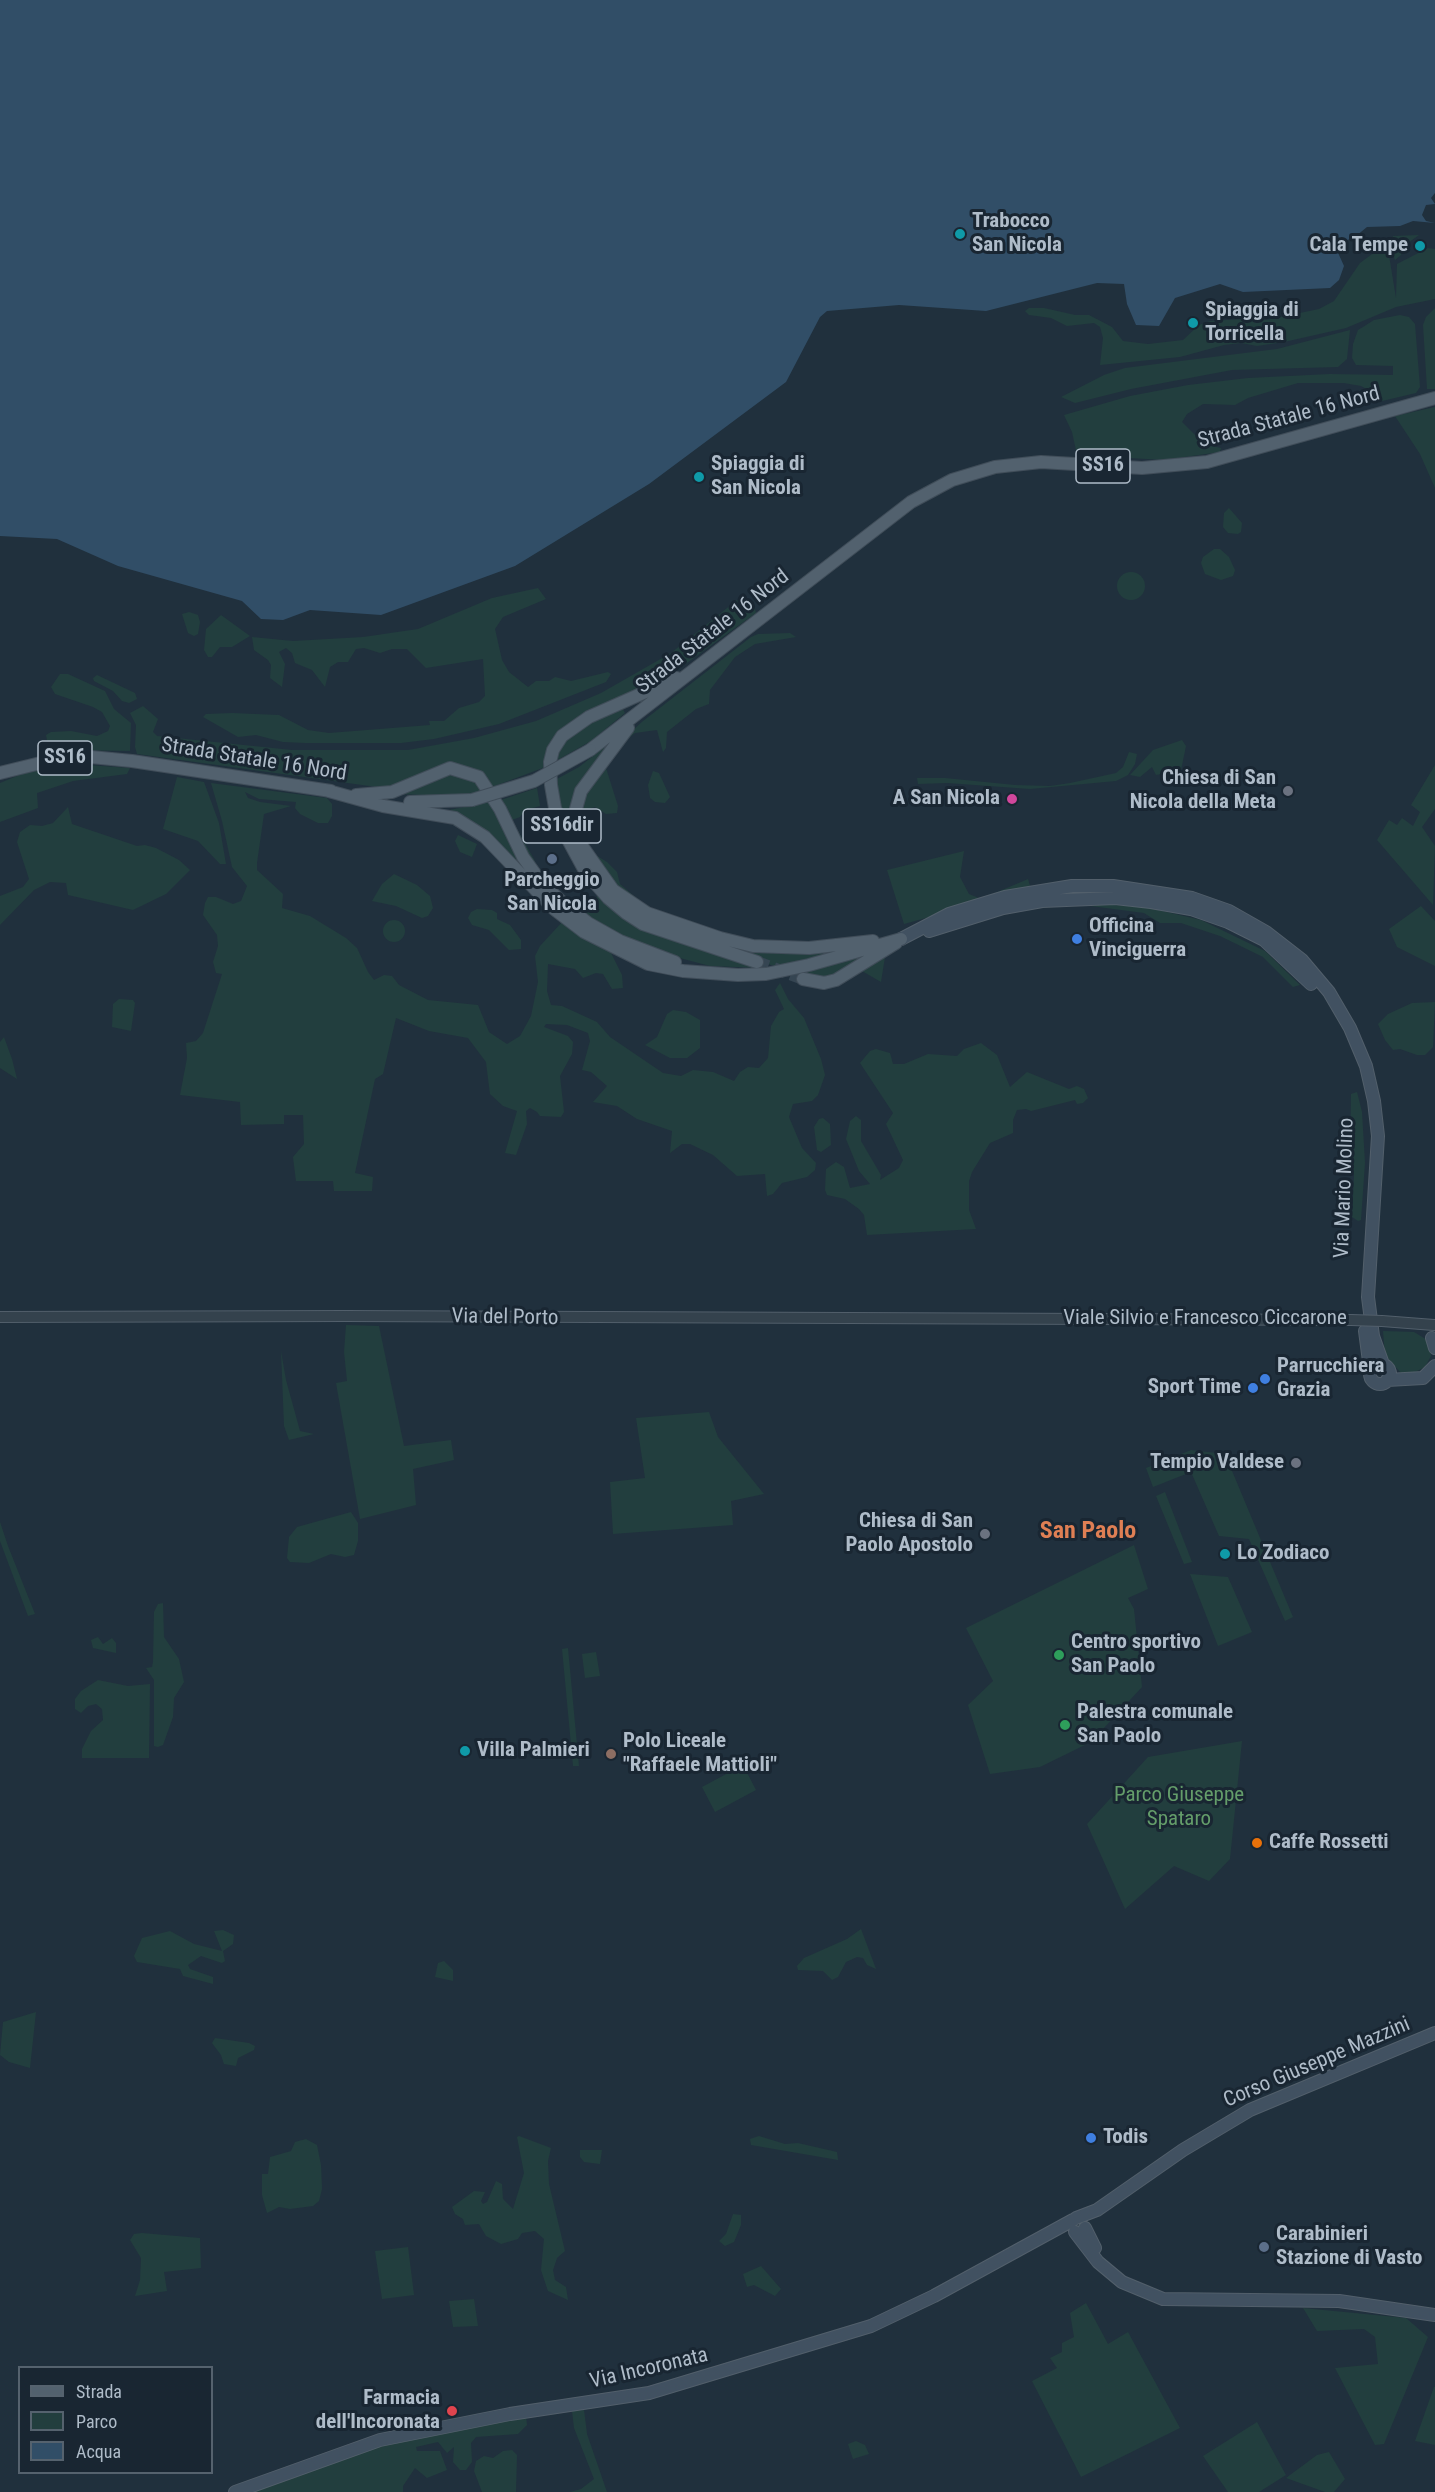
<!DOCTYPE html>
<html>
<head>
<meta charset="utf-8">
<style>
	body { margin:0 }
	#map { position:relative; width:1435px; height:2492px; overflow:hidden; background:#20303d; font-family:"Roboto Condensed",sans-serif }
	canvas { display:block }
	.legend { position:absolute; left:18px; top:2366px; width:195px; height:108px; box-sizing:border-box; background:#192632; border:2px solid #55626e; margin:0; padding:8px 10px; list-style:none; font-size:18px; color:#afbcc9 }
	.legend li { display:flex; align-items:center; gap:12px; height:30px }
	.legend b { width:30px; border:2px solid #55626e }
</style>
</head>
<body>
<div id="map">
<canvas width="1435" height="2492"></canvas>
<ul class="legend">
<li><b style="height:8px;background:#52616e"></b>Strada</li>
<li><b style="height:16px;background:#223e3e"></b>Parco</li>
<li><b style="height:16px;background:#314e67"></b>Acqua</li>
</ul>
</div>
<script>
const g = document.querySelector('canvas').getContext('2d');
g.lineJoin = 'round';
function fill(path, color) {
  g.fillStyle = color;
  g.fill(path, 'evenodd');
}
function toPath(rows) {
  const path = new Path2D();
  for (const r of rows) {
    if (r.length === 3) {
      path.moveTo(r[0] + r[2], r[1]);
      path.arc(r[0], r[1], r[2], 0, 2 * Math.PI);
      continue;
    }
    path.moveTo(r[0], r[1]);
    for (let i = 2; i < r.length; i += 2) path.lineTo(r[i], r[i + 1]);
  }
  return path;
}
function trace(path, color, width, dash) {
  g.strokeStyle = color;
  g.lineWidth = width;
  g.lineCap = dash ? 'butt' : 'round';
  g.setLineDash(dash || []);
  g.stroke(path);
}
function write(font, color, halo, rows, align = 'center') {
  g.font = font + ' "Roboto Condensed",sans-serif';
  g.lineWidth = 6;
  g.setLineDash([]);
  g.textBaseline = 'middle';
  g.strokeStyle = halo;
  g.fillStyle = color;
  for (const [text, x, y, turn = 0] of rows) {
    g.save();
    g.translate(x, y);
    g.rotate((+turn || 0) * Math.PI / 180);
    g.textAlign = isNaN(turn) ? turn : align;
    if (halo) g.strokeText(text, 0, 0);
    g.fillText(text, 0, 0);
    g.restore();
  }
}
const green = toPath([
	[1419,235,1405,245,1401,255,1395,260,1390,245,1393,236],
	[1387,243,1396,298,1397,264,1428,248,1435,249,1435,299,1396,307,1346,328,1284,342,1257,346,1241,343,1224,345,1180,357,1100,365,1103,338,1100,327,1094,323,1067,326,1051,318,1029,315,1025,311,1029,308,1044,308,1075,315,1089,315,1112,327,1123,341,1148,344,1183,340,1199,325,1210,321,1258,318,1266,320,1319,309,1334,301,1360,263],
	[1435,308,1435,389,1427,389,1423,325,1426,317],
	[1400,315,1409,317,1415,324,1420,387,1416,393,1378,402,1372,392,1361,386,1344,383,1298,383,1248,398,1235,405,1203,404,1187,414,1182,422,1204,444,1221,448,1220,452,1164,460,1077,455,1072,432,1064,415,1130,396,1188,385,1248,378,1330,374,1393,375,1393,366,1356,365,1352,358,1353,344,1358,330,1363,327,1374,320],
	[1350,330,1347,359,1338,367,1232,370,1131,389,1075,403,1061,397,1104,375,1125,368,1277,349],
	[1435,407,1435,488,1420,454,1395,416],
	[1229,508,1242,523,1241,532,1238,534,1228,533,1223,527,1224,513],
	[1214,549,1220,549,1229,557,1235,570,1233,576,1221,580,1205,574,1201,563,1203,557],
	[1131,586,14],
	[538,588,546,599,503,617,495,629,502,660,509,672,528,687,536,681,549,681,555,677,571,681,608,672,611,674,606,682,499,724,434,739,401,743,305,743,283,742,256,735,238,737,203,717,206,714,232,713,279,715,308,730,329,733,430,725,429,721,444,721,459,708,479,702,485,696,483,659,426,668,407,649,392,649,380,653,364,648,356,649,348,662,338,662,330,667,325,687,312,670,295,663,292,653,286,648,279,652,285,664,282,687,270,678,271,665,268,660,254,650,252,637,293,641,363,637,418,629,492,598],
	[737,600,754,605,756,613,662,681,568,727,548,766,492,787,464,766,450,765,384,788,137,754,135,747,136,725,130,713,143,706,158,719,153,732,157,736,292,750,408,750,474,738,536,721,601,693,671,653],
	[189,612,198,615,200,622,198,634,194,636,188,633,182,614],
	[221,615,250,636,232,647,220,647,212,657,208,657,204,650,206,629],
	[790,633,796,637,755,644,735,657,710,690,709,704,696,709,667,732,666,748,663,752,657,730,635,733,625,741,606,768,618,806,617,813,606,814,595,807,585,810,580,808,581,801,624,738,643,721,751,637,758,634],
	[60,674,68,674,105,691,114,709,131,723,130,751,58,750,48,746,46,735,51,732,71,731,97,736,108,731,110,726,102,712,93,707,55,694,51,687],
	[97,675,135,693,137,699,129,703,122,701,113,691,94,681,93,678],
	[622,708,625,713,591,741,554,762,555,754,573,730],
	[1182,740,1186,746,1181,770,1156,775,1152,767,1140,777,1130,775,1153,750],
	[611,742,572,811,606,887,714,939,835,950,834,954,782,967,771,965,758,960,597,884,565,824,555,780,579,767],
	[1129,752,1137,754,1135,764,1128,775,1116,781,1030,789,947,783,918,784,917,778,945,778,1015,785,1050,786,1070,783,1116,773,1123,767],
	[88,765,130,768,127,774,73,781,37,793,38,808,0,822,0,783,29,771],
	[1435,765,1435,809,1422,827,1435,846,1433,905,1377,840,1389,820,1397,825,1402,818,1413,826,1420,812,1411,805],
	[653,771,659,773,670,797,665,803,655,802,650,798,648,785],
	[468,772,488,789,461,796,391,794,433,775],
	[177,777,204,782,219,823,226,864,220,864,198,841,163,829],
	[211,783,327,798,332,804,332,816,328,823,318,823,300,814,295,808,296,802,259,799,245,792,248,798,260,802,291,806,264,814,257,863,257,870,283,894,282,908,310,916,346,938,357,948,368,972,374,980,384,975,392,976,399,985,428,1000,478,1005,489,1032,507,1044,520,1036,531,1016,538,982,535,956,540,946,564,920,609,949,622,975,623,988,612,989,603,974,596,973,583,978,575,969,548,964,547,991,551,1005,562,1006,597,1022,610,1037,663,1073,681,1076,693,1070,713,1072,734,1081,740,1072,748,1067,759,1068,768,1058,771,1026,779,1012,784,1009,775,990,780,983,788,999,804,1018,821,1059,825,1075,818,1095,812,1101,793,1104,789,1117,802,1148,816,1163,815,1170,807,1177,782,1183,773,1194,767,1196,765,1174,737,1176,713,1155,690,1144,682,1144,670,1153,672,1131,637,1119,617,1106,593,1102,607,1086,591,1072,582,1070,590,1041,588,1033,567,1025,546,1024,544,1027,568,1036,573,1042,572,1054,560,1076,564,1112,561,1117,540,1116,537,1112,530,1108,526,1111,527,1124,516,1155,505,1153,517,1111,503,1106,490,1094,486,1062,468,1038,429,1031,396,1018,383,1074,375,1079,355,1173,373,1177,372,1191,334,1191,333,1181,296,1181,293,1157,304,1144,303,1115,284,1115,284,1124,241,1125,240,1102,180,1095,187,1058,186,1043,196,1041,203,1033,222,974,216,973,213,962,218,946,217,935,203,915,205,903,208,897,216,897,233,904,241,901,247,886,232,867,222,821],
	[537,788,540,806,525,810,520,817,512,820,535,861,531,860,501,800],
	[494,801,532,872,633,953,449,810],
	[68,807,72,824,137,846,145,845,156,848,179,860,190,870,166,894,133,910,68,895,66,883,50,882,34,890,0,925,0,896,23,887,29,879,17,842,20,832,30,825,42,826,53,823],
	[458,835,477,844,472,857,460,852,455,841],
	[964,851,960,877,969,894,981,899,1028,879,1031,889,904,924,887,870],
	[594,854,607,862,617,872,620,884,648,908,609,882],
	[394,874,417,885,430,896,433,908,428,916,422,918,396,906,372,901,382,884],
	[599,895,759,968,710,966,642,948,581,912],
	[1096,904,1145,907,1201,920,1265,951,1300,985,1293,987,1263,957,1220,936,1181,923,1160,923,1144,913,1083,905],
	[1421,906,1435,921,1435,966,1397,947,1389,929],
	[477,909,492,910,497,913,497,919,510,925,521,940,521,949,509,950,489,930,472,925,468,918,471,912],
	[394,931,11],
	[879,950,830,980,798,974,849,960],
	[885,957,881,982,862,971],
	[119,999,133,1000,135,1003,131,1031,112,1027,113,1004],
	[1435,1002,1433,1047,1425,1055,1417,1055,1400,1049,1393,1050,1385,1040,1378,1024,1388,1014,1412,1003],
	[673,1010,686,1012,700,1020,700,1048,687,1058,670,1058,645,1045,657,1037,667,1014],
	[4,1037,12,1059,17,1079,0,1068,0,1042],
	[981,1043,997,1055,1010,1087,1027,1072,1069,1089,1077,1086,1084,1089,1088,1098,1083,1103,1077,1104,1075,1100,1031,1111,1026,1109,1017,1110,1013,1120,1013,1133,990,1143,972,1172,969,1181,969,1210,976,1229,867,1235,864,1215,859,1209,845,1199,827,1195,825,1190,826,1169,836,1162,844,1167,850,1188,870,1184,859,1171,846,1139,850,1121,856,1116,861,1120,861,1141,881,1175,880,1180,899,1168,903,1160,886,1124,893,1113,860,1063,870,1051,876,1049,890,1053,893,1064,904,1064,928,1054,957,1056,964,1049],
	[1357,1092,1362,1112,1365,1163,1361,1220,1358,1221,1352,1217,1354,1175,1350,1160,1351,1094],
	[823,1118,830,1124,831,1145,821,1152,817,1150,814,1127,819,1119],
	[346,1325,379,1326,404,1446,451,1440,454,1460,413,1469,416,1505,360,1519,336,1383,347,1381,344,1352],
	[1383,1331,1414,1332,1429,1341,1431,1356,1425,1367,1413,1373,1401,1373,1385,1355],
	[281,1351,286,1380,300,1431,314,1434,289,1440,284,1426],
	[709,1412,718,1437,764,1494,731,1501,733,1525,613,1534,610,1482,645,1478,636,1418],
	[1191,1450,1225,1454,1293,1617,1285,1621,1249,1539,1219,1536,1191,1472,1153,1487,1146,1468],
	[1165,1492,1192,1562,1184,1564,1156,1496],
	[351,1512,358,1523,358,1541,354,1555,345,1557,331,1554,309,1563,290,1562,287,1558,289,1537,297,1527],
	[0,1522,8,1546,35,1614,28,1616,0,1541],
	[1134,1545,1148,1589,1128,1598,1134,1609,1142,1687,1091,1742,1040,1767,990,1774,968,1705,993,1681,966,1628],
	[1190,1574,1228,1577,1252,1632,1218,1646],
	[163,1603,164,1637,179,1659,184,1682,174,1698,173,1717,163,1745,158,1747,154,1746,154,1680,146,1668,152,1667,153,1662,154,1612,158,1604],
	[98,1637,103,1644,112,1638,116,1643,116,1653,93,1648,91,1640],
	[568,1648,579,1766,573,1766,562,1649],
	[596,1652,600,1676,585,1678,582,1654],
	[98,1680,128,1686,150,1684,149,1758,82,1758,82,1749,91,1731,103,1720,102,1709,96,1704,88,1706,81,1713,75,1709,75,1699,81,1691],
	[1242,1741,1230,1859,1209,1881,1174,1866,1125,1909,1087,1824,1148,1757],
	[743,1765,756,1790,715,1812,702,1787],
	[861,1929,876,1969,867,1965,863,1958,857,1957,846,1962,838,1977,832,1980,823,1971,798,1970,797,1966,804,1958,847,1939],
	[223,1930,234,1935,233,1944,223,1951,225,1961,222,1963,201,1956,188,1965,190,1969,213,1977,213,1984,183,1976,180,1969,137,1962,134,1956,142,1938,170,1931,194,1944,222,1951,214,1931],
	[444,1961,453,1970,453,1981,435,1977,438,1963],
	[36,2012,30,2068,9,2062,0,2055,3,2022],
	[215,2038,249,2043,255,2046,254,2050,238,2058,236,2066,224,2064,221,2055,212,2043],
	[519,2136,551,2148,548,2161,549,2184,565,2251,557,2258,553,2270,555,2280,566,2287,568,2300,548,2291,541,2270,544,2239,535,2231,522,2233,518,2239,501,2244,486,2236,479,2224,465,2225,463,2219,455,2214,452,2207,474,2191,485,2192,481,2201,483,2204,487,2202,496,2181,502,2184,503,2199,513,2209,524,2173,517,2137],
	[759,2136,785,2144,798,2143,837,2152,838,2160,751,2145,750,2139],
	[306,2139,317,2145,321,2165,322,2189,319,2201,313,2206,290,2209,279,2207,267,2213,262,2195,262,2174,268,2174,270,2157,291,2151,295,2142],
	[580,2150,602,2150,600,2164,584,2162,580,2157],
	[733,2214,741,2215,741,2225,734,2242,725,2246,719,2241,726,2234],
	[142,2233,200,2238,201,2268,164,2272,167,2291,135,2296,140,2280,141,2258,130,2240,134,2234],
	[408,2247,414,2295,382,2299,375,2251],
	[761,2266,781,2289,775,2296,754,2285,747,2287,743,2274],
	[474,2299,478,2326,453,2327,449,2301],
	[1086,2303,1108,2344,1128,2332,1180,2428,1081,2477,1032,2381,1057,2368,1050,2358,1062,2352,1062,2343,1074,2337,1070,2313],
	[1303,2308,1406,2318,1428,2337,1384,2444,1375,2445,1335,2368,1378,2364,1375,2337,1364,2329,1317,2331],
	[1434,2387,1435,2387,1435,2445,1415,2441],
	[584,2410,587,2434,607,2492,570,2492,581,2489,594,2479,574,2428,572,2411],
	[526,2417,527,2425,518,2434,476,2437,471,2443,472,2462,466,2470,460,2470,453,2462,454,2447,447,2453,438,2442,416,2447,417,2451,440,2451,447,2470,427,2478,415,2468,403,2486,403,2492,243,2492,381,2444],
	[1257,2422,1286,2475,1259,2492,1228,2492,1203,2456],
	[856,2441,865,2445,869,2454,853,2459,848,2444],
	[512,2450,517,2455,516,2492,482,2492,474,2471,476,2461,484,2456,493,2458,503,2451],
	[1329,2452,1345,2479,1334,2492,1325,2492,1286,2478,1317,2455]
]);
const water = toPath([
	[0,0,1435,0,1435,193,1431,198,1435,204,1426,205,1422,215,1426,221,1435,223,1413,221,1400,226,1367,227,1356,236,1335,246,1344,266,1339,280,1330,288,1243,292,1220,284,1175,298,1159,326,1136,325,1127,304,1124,284,1097,283,986,311,899,305,827,311,820,317,786,382,649,484,515,566,381,615,310,610,283,620,261,619,242,601,118,566,57,539,0,536]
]);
const primaryTunnel = toPath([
	[757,962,803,979]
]);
const tertiary = toPath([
	[0,1317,345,1316,1351,1320],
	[1382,1321,1434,1325]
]);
const secondary = toPath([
	[929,931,1003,908,1042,901,1115,898,1151,902,1191,909,1228,922,1264,940,1311,984],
	[901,939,949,914,1005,897,1072,886,1113,886,1192,898,1229,911,1266,932,1302,960,1329,992,1350,1028,1366,1066,1374,1101,1378,1136,1368,1297,1373,1336,1383,1364],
	[1365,1331,1370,1369],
	[1432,1338,1435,1348],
	[1380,1374,10],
	[1387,1380,1423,1378,1435,1366],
	[1076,2218,1097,2210,1183,2150,1250,2110,1435,2033],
	[1085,2228,1095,2248],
	[1075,2232,1098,2262,1122,2282,1163,2299,1339,2301,1435,2315],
	[235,2492,380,2440,510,2414,649,2393,871,2326,934,2296,1073,2220]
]);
const primary = toPath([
	[677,678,589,717,562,736,553,750,550,762,551,785,555,808,567,838,586,873,608,898,626,913,643,924,757,962],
	[628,728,581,791,574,816,582,846,613,890,647,913,720,938,753,946,809,948,873,941],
	[590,750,911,502,952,480,995,467,1041,462,1142,468,1207,462,1435,398],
	[0,773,61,758,91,757,132,761,331,791],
	[325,790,383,806,455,818,485,837,554,909,584,932,648,964,683,971,738,975,766,974,809,965,901,939],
	[356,795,392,792,450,768,479,777,500,809,523,857,541,882,565,905,588,923,620,941,675,962],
	[410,802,472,800],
	[803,979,824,983,836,980,896,943]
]);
const tertiaryBridge = toPath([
	[1351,1320,1382,1321]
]);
const primaryBridge = toPath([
	[472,800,534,781,590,750]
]);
const markers = [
	[960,234,6,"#0f9aa8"],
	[1420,246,6,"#0f9aa8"],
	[1193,323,6,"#0f9aa8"],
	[699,477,6,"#0f9aa8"],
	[1288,791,6,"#6b7280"],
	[1012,799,6,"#d1479c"],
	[552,859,6,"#5c6f8a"],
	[1077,939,6,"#3f7fe0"],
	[1265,1379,6,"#3f7fe0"],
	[1253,1388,6,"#3f7fe0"],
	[1296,1463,6,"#6b7280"],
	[985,1534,6,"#6b7280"],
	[1225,1554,6,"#0f9aa8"],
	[1059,1655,6,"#2e9e5b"],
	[1065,1725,6,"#2e9e5b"],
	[465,1751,6,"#0f9aa8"],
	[611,1754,6,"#8d6e63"],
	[1257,1843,6,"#e8710a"],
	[1091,2138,6,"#3f7fe0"],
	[1264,2247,6,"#5c6f8a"],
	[452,2411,6,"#e0444e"]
];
const shields = [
	[1103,466,54],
	[65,758,54],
	[562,826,78]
];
const shieldNames = [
	["SS16",1103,466],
	["SS16",65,758],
	["SS16dir",562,826]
];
const poiNames = [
	["Trabocco",972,222],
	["San Nicola",972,246],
	["Cala Tempe",1408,246,"right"],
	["Spiaggia di",1205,311],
	["Torricella",1205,335],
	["Spiaggia di",711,465],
	["San Nicola",711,489],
	["Chiesa di San",1276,779,"right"],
	["Nicola della Meta",1276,803,"right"],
	["A San Nicola",1000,799,"right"],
	["Parcheggio",552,881,"center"],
	["San Nicola",552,905,"center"],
	["Officina",1089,927],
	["Vinciguerra",1089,951],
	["Parrucchiera",1277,1367],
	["Grazia",1277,1391],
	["Sport Time",1241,1388,"right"],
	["Tempio Valdese",1284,1463,"right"],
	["Chiesa di San",973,1522,"right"],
	["Paolo Apostolo",973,1546,"right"],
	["Lo Zodiaco",1237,1554],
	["Centro sportivo",1071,1643],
	["San Paolo",1071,1667],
	["Palestra comunale",1077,1713],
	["San Paolo",1077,1737],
	["Polo Liceale",623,1742],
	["\"Raffaele Mattioli\"",623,1766],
	["Villa Palmieri",477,1751],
	["Caffe Rossetti",1269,1843],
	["Todis",1103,2138],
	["Carabinieri",1276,2235],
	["Stazione di Vasto",1276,2259],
	["Farmacia",440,2399,"right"],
	["dell'Incoronata",440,2423,"right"]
];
const streetNames = [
	["Strada Statale 16 Nord",1289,418,-15],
	["Strada Statale 16 Nord",713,632,-38],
	["Strada Statale 16 Nord",254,760,9],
	["Via Mario Molino",1345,1188,-88],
	["Via del Porto",505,1318,1],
	["Viale Silvio e Francesco Ciccarone",1205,1319],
	["Corso Giuseppe Mazzini",1317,2063,-23],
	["Via Incoronata",649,2369,-13]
];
const parkNames = [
	["Parco Giuseppe",1179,1796],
	["Spataro",1179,1820]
];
const quarterNames = [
	["San Paolo",1088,1532]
];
fill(green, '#223e3e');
fill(water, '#314e67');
trace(primaryTunnel, '#354552', 12, [12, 6]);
trace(tertiary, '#525f6b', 12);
trace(secondary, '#525f6b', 14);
trace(primary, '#404d59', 14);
trace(tertiary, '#34424d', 10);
trace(secondary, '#415161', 12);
trace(primary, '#52616e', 12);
trace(tertiaryBridge, '#525f6b', 12, []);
trace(primaryBridge, '#404d59', 14, []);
trace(tertiaryBridge, '#34424d', 10);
trace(primaryBridge, '#52616e', 12);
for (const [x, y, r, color] of markers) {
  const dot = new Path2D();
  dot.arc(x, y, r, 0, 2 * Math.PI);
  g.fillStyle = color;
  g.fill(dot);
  trace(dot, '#192632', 2);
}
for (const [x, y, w] of shields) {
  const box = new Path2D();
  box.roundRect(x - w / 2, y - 17, w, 34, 4.5);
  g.fillStyle = '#192632';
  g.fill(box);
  trace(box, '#afbcc9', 1.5);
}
write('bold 20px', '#afbcc9', null, shieldNames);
write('bold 21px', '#afbcc9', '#192632', poiNames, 'left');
write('21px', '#afbcc9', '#192632', streetNames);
write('21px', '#649d6a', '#192632', parkNames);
write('bold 24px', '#df7f54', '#192632', quarterNames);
</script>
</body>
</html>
